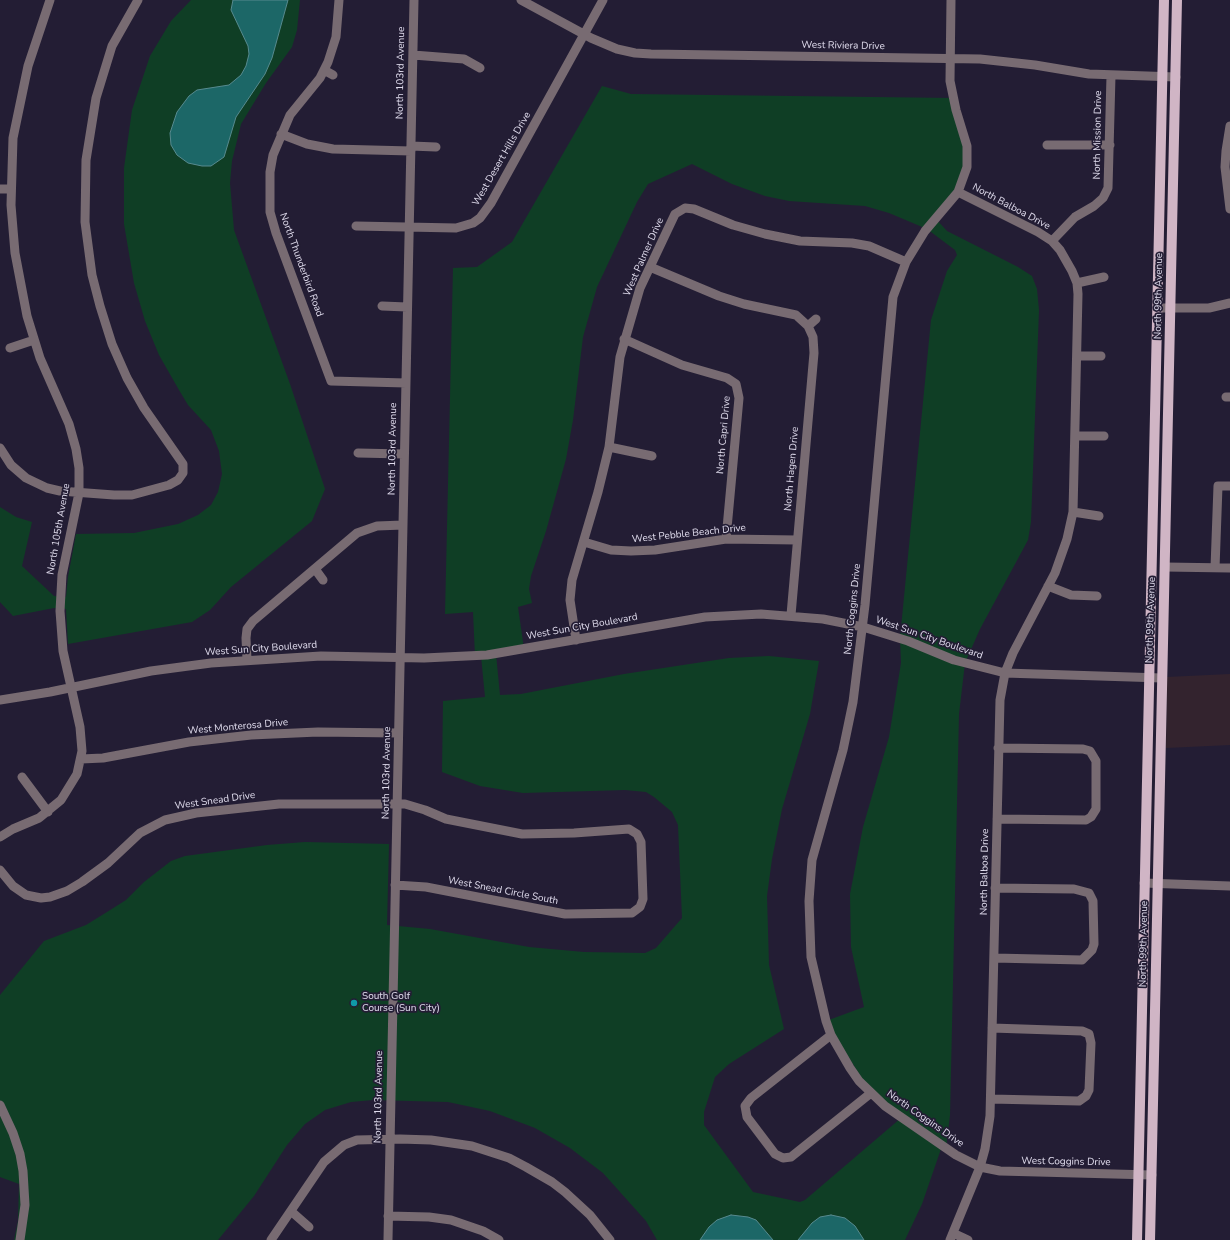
<!DOCTYPE html>
<html>
<head>
<meta charset="utf-8">
<style>
	body { margin:0 }
	canvas { display:block; background:#231d34 }
</style>
</head>
<body>
<canvas width="1230" height="1240"></canvas>
<script>
const g = document.querySelector('canvas').getContext('2d');
g.lineJoin = 'round';
function fill(path, color) {
  g.fillStyle = color;
  g.fill(path, 'evenodd');
}
function toPath(rows) {
  const path = new Path2D();
  for (const r of rows) {
    path.moveTo(r[0], r[1]);
    for (let i = 2; i < r.length; i += 2) path.lineTo(r[i], r[i + 1]);
  }
  return path;
}
function trace(path, color, width, dash) {
  g.strokeStyle = color;
  g.lineWidth = width;
  g.lineCap = dash ? 'butt' : 'round';
  g.setLineDash(dash || []);
  g.stroke(path);
}
function write(font, color, halo, rows, align = 'center') {
  g.font = font + ' "Nunito Sans",sans-serif';
  g.lineWidth = 3.5;
  g.setLineDash([]);
  g.textBaseline = 'middle';
  g.strokeStyle = halo;
  g.fillStyle = color;
  for (const [text, x, y, turn = 0] of rows) {
    g.save();
    g.translate(x, y);
    g.rotate((+turn || 0) * Math.PI / 180);
    g.textAlign = isNaN(turn) ? turn : align;
    if (halo) g.strokeText(text, 0, 0);
    g.fillText(text, 0, 0);
    g.restore();
  }
}
const medical = toPath([
	[1230,674,1230,745,1166,748,1167,677]
]);
const green = toPath([
	[191,0,300,0,297,30,292,47,266,83,241,124,232,161,230,183,234,230,290,384,325,489,312,521,231,587,210,610,192,622,68,644,66,609,54,608,13,616,0,602,0,507,16,517,32,522,22,566,54,596,66,597,68,577,76,534,134,533,178,524,198,515,211,505,218,492,222,474,219,451,211,430,188,405,179,390,159,355,145,321,134,283,124,224,124,168,132,110,150,56,171,21],
	[602,86,631,94,953,98,964,134,965,176,936,219,947,231,1018,267,1032,276,1037,289,1039,310,1031,522,1028,540,980,629,965,663,959,714,950,1115,946,1149,942,1146,922,1204,905,1240,657,1240,646,1221,603,1173,570,1148,535,1128,490,1111,448,1102,373,1100,351,1102,325,1110,305,1124,287,1145,254,1196,218,1240,14,1240,18,1221,19,1184,0,1177,0,995,44,941,86,925,107,912,126,900,144,882,171,861,185,856,267,845,305,842,389,844,387,925,430,929,529,947,584,952,645,953,656,948,682,918,678,825,672,812,654,797,646,792,625,790,523,793,480,786,442,772,443,701,485,697,481,656,475,656,473,612,445,614,453,268,477,267,512,242],
	[692,164,732,184,765,196,789,201,865,206,889,213,927,229,955,250,957,255,947,271,931,320,900,638,901,663,889,737,863,827,850,894,851,947,864,1007,826,1021,871,1093,901,1118,805,1200,800,1202,753,1192,704,1125,704,1112,715,1077,729,1064,784,1029,769,965,767,896,772,859,782,809,810,714,819,661,769,656,729,658,624,674,521,694,500,695,496,654,524,649,518,607,532,603,529,589,531,576,546,531,566,459,573,420,583,337,597,287,637,202,648,184]
]);
const water = toPath([
	[233,0,288,0,272,58,265,74,236,117,224,157,211,166,202,166,188,163,177,155,171,145,170,133,177,112,189,96,197,90,229,85,241,75,246,66,249,54,248,46,231,10,233,0],
	[731,1215,748,1217,756,1220,773,1240,700,1240,709,1227,717,1220,731,1215],
	[831,1215,845,1218,855,1226,864,1240,798,1240,812,1223,820,1217,831,1215]
]);
const minor = toPath([
	[339,0,336,37,328,62,320,78,290,115,273,155,270,172,270,212,276,233,331,381,406,383],
	[521,0,591,38,617,49,635,53,651,54,980,59,1035,65,1089,74,1176,77],
	[951,0,950,81,956,110,967,146,967,167,958,192,925,231,906,262,893,297,865,605,853,702,843,750,812,860,809,901,811,957,826,1021,831,1035,850,1068,859,1081,885,1106,956,1155,980,1167,1000,1171,1152,1175],
	[413,55,464,59,480,68],
	[324,70,333,75],
	[1230,126,1226,151,1225,167,1230,209],
	[281,134,307,144,333,149,411,151],
	[1047,145,1110,145],
	[411,146,436,147],
	[0,189,11,189],
	[356,226,456,228,473,223,480,218,491,203,603,0],
	[1052,241,1075,217,1094,206,1103,198,1108,188,1111,76],
	[650,267,719,296,744,304,796,315,808,326,813,337,814,353,791,615],
	[1077,283,1104,277],
	[382,306,407,307],
	[1157,308,1209,308,1230,303],
	[808,326,816,319],
	[624,339,682,365,727,378,736,384,739,398,726,539],
	[10,348,34,340],
	[1077,356,1101,356],
	[1226,397,1230,397],
	[1075,436,1104,436],
	[609,447,652,456],
	[0,448,11,465,26,478,47,488,60,491,114,495,132,495,169,485,178,480,183,473,183,464,144,408,127,378,112,344,100,306,92,275,85,222,86,160,96,98,112,46,138,0],
	[358,453,404,454],
	[1073,512,1099,516],
	[584,542,611,550,631,551,655,550,726,539,797,540],
	[1165,567,1230,568],
	[1215,568,1218,486,1230,486],
	[315,569,323,580],
	[1048,586,1071,595,1097,596],
	[576,640,570,600,572,580,598,492,609,447,620,357,640,288,675,214,685,208,694,209,733,225,765,234,800,241,852,243,869,246,906,262],
	[247,660,246,638,247,629,253,621,357,533,377,526,403,525],
	[0,700,50,692,151,671,211,663,321,656,424,658,487,655,705,617,761,614,823,619,863,627,908,641,954,660,1005,673,1162,678],
	[81,759,103,758,189,742,251,735,318,732,398,733],
	[22,777,48,812],
	[997,819,1086,820,1091,817,1096,809,1096,761,1090,751,1083,749,998,748],
	[0,837,13,829,39,818,61,800,77,774,82,751,80,727,63,651,60,611,62,575,79,493,79,468,76,449,69,424,40,358,27,316,15,253,11,205,13,138,28,66,50,0],
	[0,870,13,886,26,895,41,898,50,897,67,891,82,882,108,863,140,833,165,820,196,813,279,804,405,804,425,810,446,819,522,834,574,833,629,829,637,834,641,842,643,899,640,907,632,913,565,914,426,887,395,885],
	[1144,883,1230,886],
	[994,958,1082,960,1092,950,1094,944,1093,901,1089,893,1074,889,995,888],
	[831,1035,751,1098,745,1106,747,1117,775,1154,783,1158,791,1157,871,1093],
	[991,1099,1079,1101,1086,1096,1089,1090,1091,1043,1089,1034,1082,1031,992,1028],
	[0,1105,13,1133,20,1154,23,1171,25,1205,20,1240],
	[292,1212,309,1227],
	[388,1216,429,1217,451,1220,483,1231,499,1240],
	[953,1233,968,1240],
	[271,1240,324,1162,344,1145,357,1140,400,1139,431,1140,472,1146,509,1158,526,1167,552,1182,565,1192,590,1215,610,1240],
	[388,1240,414,0],
	[950,1240,980,1167,985,1149,990,1116,1000,700,1005,673,1013,653,1055,573,1067,539,1073,512,1078,294,1077,283,1072,271,1060,250,1052,241,1038,232,958,192]
]);
const major = toPath([
	[1137,1240,1164,0],
	[1150,1240,1177,0]
]);
const markers = [
	[354,1003,4,"#0f9aa8"]
];
const streetNames = [
	["West Riviera Drive",843,46,1],
	["North 103rd Avenue",401,73,-89],
	["North Mission Drive",1098,135,-89],
	["West Desert Hills Drive",502,159,-60],
	["North Balboa Drive",1011,207,28],
	["West Palmer Drive",644,257,-66],
	["North Thunderbird Road",301,265,70],
	["North 99th Avenue",1159,296,-89],
	["North Capri Drive",724,435,-85],
	["North 103rd Avenue",393,449,-89],
	["North Hagen Drive",792,469,-85],
	["North 105th Avenue",59,529,-80],
	["West Pebble Beach Drive",689,534,-6],
	["North Coggins Drive",853,609,-84],
	["North 99th Avenue",1151,620,-88],
	["West Sun City Boulevard",582,627,-10],
	["West Sun City Boulevard",929,638,19],
	["West Sun City Boulevard",261,649,-4],
	["West Monterosa Drive",238,727,-5],
	["North 103rd Avenue",387,773,-89],
	["West Snead Drive",215,801,-8],
	["North Balboa Drive",985,872,-89],
	["West Snead Circle South",503,891,11],
	["North 99th Avenue",1144,944,-89],
	["North 103rd Avenue",379,1097,-89],
	["North Coggins Drive",925,1119,35],
	["West Coggins Drive",1066,1162,1]
];
const poiNames = [
	["South Golf",362,997],
	["Course (Sun City)",362,1009]
];
fill(medical, '#33232e');
fill(green, '#0f3e25');
fill(water, '#1c6767');
trace(water, '#578a8f', 1);
trace(minor, '#786b72', 9);
trace(major, '#d0b5c5', 10);
for (const [x, y, r, color] of markers) {
  const dot = new Path2D();
  dot.arc(x, y, r, 0, 2 * Math.PI);
  g.fillStyle = color;
  g.fill(dot);
  trace(dot, '#231d34', 1.5);
}
write('10px', '#e0dced', '#231d34', streetNames);
write('10px', '#e0dced', '#231d34', poiNames, 'left');
</script>
</body>
</html>
